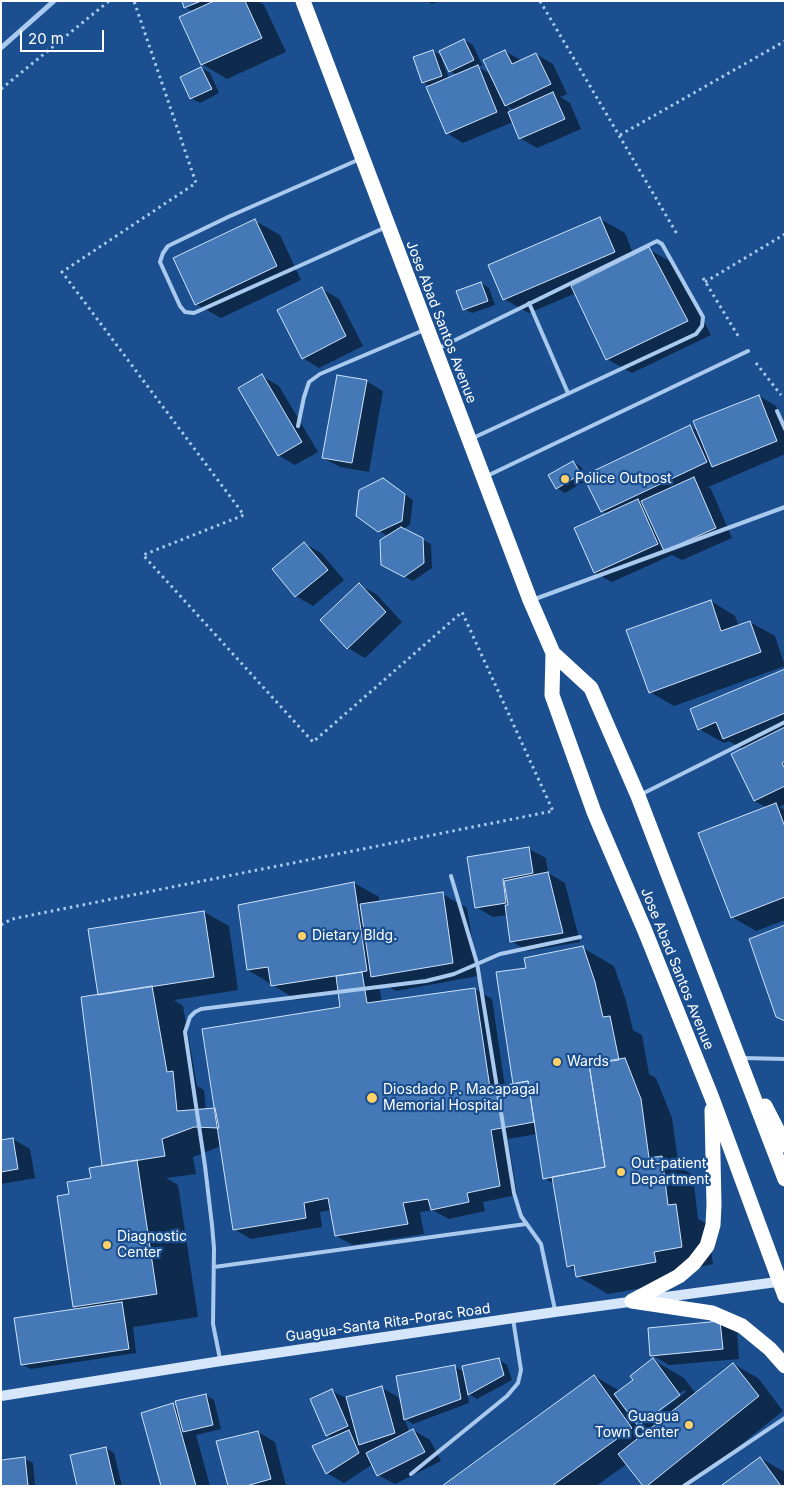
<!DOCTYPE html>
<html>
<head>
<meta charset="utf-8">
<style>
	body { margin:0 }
	#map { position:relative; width:786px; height:1487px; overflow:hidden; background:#1b4f8f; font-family:Inter,sans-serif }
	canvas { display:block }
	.frame { position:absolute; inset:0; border:2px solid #fff; pointer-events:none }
	.scale { position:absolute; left:20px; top:30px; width:84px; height:22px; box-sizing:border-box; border:2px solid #fff; border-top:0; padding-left:6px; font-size:15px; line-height:18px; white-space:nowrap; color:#fff; -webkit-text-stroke:4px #1b4f8f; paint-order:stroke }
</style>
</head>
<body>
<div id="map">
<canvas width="786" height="1487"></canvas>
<div class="frame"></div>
<div class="scale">20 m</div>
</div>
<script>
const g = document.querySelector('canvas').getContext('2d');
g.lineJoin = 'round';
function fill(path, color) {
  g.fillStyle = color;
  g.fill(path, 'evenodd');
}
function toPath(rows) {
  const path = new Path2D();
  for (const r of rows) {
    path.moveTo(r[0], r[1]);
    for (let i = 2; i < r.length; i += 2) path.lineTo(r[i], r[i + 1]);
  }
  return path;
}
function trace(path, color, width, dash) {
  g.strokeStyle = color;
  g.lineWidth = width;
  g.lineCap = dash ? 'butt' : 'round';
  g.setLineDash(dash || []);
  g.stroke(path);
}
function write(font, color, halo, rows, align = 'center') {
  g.font = font + ' Inter,sans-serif';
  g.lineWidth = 4.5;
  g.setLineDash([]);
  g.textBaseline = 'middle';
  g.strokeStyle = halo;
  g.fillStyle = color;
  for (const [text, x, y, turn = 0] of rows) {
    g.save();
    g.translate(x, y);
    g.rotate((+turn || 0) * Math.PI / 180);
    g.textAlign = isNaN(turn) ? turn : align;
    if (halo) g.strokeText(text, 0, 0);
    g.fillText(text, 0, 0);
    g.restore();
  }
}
const shadow = toPath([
	[183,1,258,1,264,5,286,52,227,79,202,64,194,12,185,7],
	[427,1,439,1,432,4],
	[464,40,473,45,482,65,478,67,490,74,505,51,522,61,536,54,553,64,567,94,560,97,570,103,581,129,537,148,520,138,513,122,463,143,447,133,430,86,423,82,433,51,443,57],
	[444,59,450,71,457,75,449,79,442,60],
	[507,106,514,110,510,112],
	[201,68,210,73,219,93,200,103,191,98],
	[600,219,625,233,634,256,648,249,673,263,711,335,632,373,607,359,576,293,529,313,504,299],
	[255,221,280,235,301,280,221,318,196,304],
	[481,283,489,288,495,305,472,313,464,309],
	[322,289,339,299,363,346,319,368,303,358],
	[262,376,279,386,318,452,295,465,278,455],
	[366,381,383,391,369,472,340,467,323,458],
	[759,396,776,406,785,428,785,454,708,487,711,489,732,538,682,560,672,555,612,582,595,573,607,514,602,511,587,480,565,493,557,488,573,462,581,467,586,476,690,427,699,432],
	[392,485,413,500,410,525,403,529,431,544,432,568,413,581,391,569,388,536,379,531],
	[305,544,321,553,344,580,313,606,296,596],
	[359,585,376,594,402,622,365,658,348,648],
	[711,601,735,616,739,626,750,622,775,636,785,666,674,706,650,692],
	[785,670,785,804,779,807,785,810,785,920,756,931,732,917,767,808,755,801,733,755,743,749,729,741,724,743,699,729],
	[529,849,546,858,548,873,565,883,580,942,528,951,511,941,507,915,493,917,476,907],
	[354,883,379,897,379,903,442,894,467,908,478,976,396,991,387,986,379,987,382,1002,475,989,492,999,505,1087,517,1084,527,969,583,948,614,966,626,1001,633,1030,642,1035,649,1074,656,1078,672,1118,679,1167,693,1175,698,1219,707,1224,713,1264,685,1270,687,1280,608,1294,577,1276,576,1270,568,1266,554,1184,544,1178,537,1134,508,1139,517,1195,483,1202,485,1211,449,1219,432,1210,420,1212,424,1234,353,1245,336,1236,332,1210,320,1212,322,1227,251,1239,234,1229,221,1146,193,1157,196,1174,166,1178,178,1185,198,1317,133,1327,136,1353,31,1369,23,1365,79,1309,74,1306,70,1195,92,1179,103,1167,99,996,89,930,204,912,229,926,238,990,174,1000,183,1006,197,1086,204,1090,206,1110,216,1109,342,1008,340,993,297,1000,248,970],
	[13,1139,30,1149,35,1178,1,1184,1,1141],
	[720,1323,737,1332,739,1359,669,1365,652,1355],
	[499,1360,507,1365,512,1380,477,1399,467,1393,469,1403,413,1424,405,1419,409,1432,413,1430,430,1440,441,1461,395,1484,378,1475,373,1464,344,1483,327,1473,333,1438,327,1435,332,1391,346,1398,382,1388,398,1397,401,1406,455,1367,464,1372],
	[653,1360,684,1378,696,1394,733,1364,758,1378,783,1411,689,1486,645,1486,627,1464,596,1486,443,1486,594,1376,620,1391,635,1380],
	[684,1390,686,1392,649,1420,649,1417],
	[206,1395,214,1400,221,1429,196,1435,210,1486,163,1486,173,1405,178,1408],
	[258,1432,275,1442,286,1486,229,1486],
	[106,1448,114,1453,122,1486,78,1486],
	[1,1457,8,1461,25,1459,33,1463,35,1486,1,1486],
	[760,1458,785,1472,785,1486,724,1486]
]);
const building = toPath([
	[182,1,201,1,184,8,182,1],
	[214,1,245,1,262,38,201,65,179,17,214,1],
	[464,39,474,60,449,72,439,51,464,39],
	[433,50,442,76,422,83,413,57,433,50],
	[505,50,512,64,536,53,551,84,505,106,483,60,505,50],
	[478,65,497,112,446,134,426,87,478,65],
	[201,67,212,89,190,99,180,77,201,67],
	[553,92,565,119,519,139,508,112,553,92],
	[600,217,615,252,503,300,488,265,600,217],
	[255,219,277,266,195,305,173,258,255,219],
	[649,247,688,321,606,360,571,286,649,247],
	[481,282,488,301,463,310,456,291,481,282],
	[322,287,346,336,302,359,277,310,322,287],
	[262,374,302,442,278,456,238,388,262,374],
	[337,375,367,380,352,463,322,458,337,375],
	[759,395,777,441,712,467,693,421,759,395],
	[690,425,707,462,601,512,583,476,690,425],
	[573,461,581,474,556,489,548,475,573,461],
	[694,477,716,528,664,551,641,501,694,477],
	[383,478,405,494,402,521,378,532,356,516,359,490,383,478],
	[638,499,658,544,594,573,574,528,638,499],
	[401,527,423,538,424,563,404,577,381,565,380,540,401,527],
	[304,542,328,570,295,597,272,569,304,542],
	[359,583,386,612,347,649,320,620,359,583],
	[711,600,721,631,750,621,761,652,649,693,626,630,711,600],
	[785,669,785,713,723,739,716,722,698,730,690,709,785,669],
	[785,727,785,761,782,763,785,769,785,786,754,801,731,754,785,727],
	[776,803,785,827,785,897,731,918,698,833,776,803],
	[529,847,533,873,503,879,506,903,475,908,467,857,529,847],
	[548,872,563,933,510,942,505,905,508,905,504,881,548,872],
	[354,882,367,971,271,986,268,967,247,970,238,905,354,882],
	[443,892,453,963,371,977,360,904,443,892],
	[204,911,214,977,98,995,88,929,204,911],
	[785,925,785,1021,776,1017,749,939,785,925],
	[583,946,595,982,603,1017,610,1016,619,1060,589,1064,605,1167,543,1179,528,1081,513,1084,496,972,526,968,524,958,583,946],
	[362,972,367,1003,475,988,490,1088,528,1081,534,1122,491,1130,500,1186,467,1193,469,1202,431,1210,428,1199,403,1203,408,1224,335,1236,328,1198,304,1203,306,1218,233,1230,202,1029,340,1007,336,976,362,972],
	[152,986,167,1072,173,1071,177,1111,215,1108,219,1128,194,1127,162,1139,165,1156,102,1166,81,997,152,986],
	[625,1058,641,1099,649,1158,662,1156,668,1205,676,1204,682,1247,654,1252,656,1262,576,1277,574,1265,567,1267,552,1177,605,1167,589,1064,625,1058],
	[13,1138,18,1169,1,1172,1,1140,13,1138],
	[137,1160,157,1294,73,1307,57,1196,69,1194,67,1182,91,1178,89,1168,137,1160],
	[122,1302,129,1349,21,1365,14,1318,122,1302],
	[720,1321,723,1349,650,1356,648,1328,720,1321],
	[499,1358,504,1375,468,1395,462,1366,499,1358],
	[653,1358,680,1395,638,1426,614,1394,633,1380,630,1376,653,1358],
	[733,1363,759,1396,647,1486,643,1486,618,1454,733,1363],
	[455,1365,461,1399,404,1420,396,1376,455,1365],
	[594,1375,632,1428,552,1486,442,1486,594,1375],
	[382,1386,395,1433,359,1445,346,1397,382,1386],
	[332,1389,348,1426,326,1436,310,1399,332,1389],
	[206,1394,213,1425,183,1432,175,1401,206,1394],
	[173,1403,196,1486,161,1486,141,1413,173,1403],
	[413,1429,425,1452,377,1476,366,1453,413,1429],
	[349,1430,359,1453,326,1474,312,1446,349,1430],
	[258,1431,271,1479,246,1486,228,1486,216,1441,258,1431],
	[106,1447,115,1486,77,1486,70,1455,106,1447],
	[25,1457,28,1486,1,1486,1,1460,25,1457],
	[760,1457,781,1486,723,1486,722,1485,760,1457]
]);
const path = toPath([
	[540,1,677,234],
	[1,89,109,1],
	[620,135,785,41],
	[703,278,740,339],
	[705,282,785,234],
	[756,363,781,395],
	[1,925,12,919,553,811,462,612,313,742,143,555,244,515,62,272,196,183,134,1]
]);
const lane = toPath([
	[360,159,228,217,168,246,163,253,160,262,180,306,185,312,194,313,384,228],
	[529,303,568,393],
	[439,348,657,241,662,244,703,317,702,326,696,334,473,438],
	[777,411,785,429],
	[298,426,304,397,309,382,320,374,424,330],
	[487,476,748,351],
	[535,599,785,507],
	[640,795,785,722],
	[451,876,477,963,514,1193,521,1216,541,1244,555,1310],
	[743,1058,785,1059],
	[214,1267,526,1224],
	[220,1359,213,1324,214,1248,212,1225,205,1166,185,1032,190,1017,195,1012,201,1009,426,981,454,974,500,954,580,937],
	[411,1474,507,1396,518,1383,521,1370,513,1319],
	[684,1486,785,1418]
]);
const street = toPath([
	[1,48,54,1]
]);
const secondary = toPath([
	[1,1396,221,1361,555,1312,784,1281]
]);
const highway = toPath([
	[303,1,530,600,553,653,591,688,638,796,785,1179],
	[553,653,552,695,594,812,645,931,712,1098,785,1296],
	[765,1106,785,1145],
	[632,1301,679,1276,694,1263,707,1246,713,1225,714,1205,712,1110],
	[632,1301,712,1313,742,1326,770,1349,785,1366]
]);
const markers = [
	[565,479,5,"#ffd166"],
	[302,936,5,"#ffd166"],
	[557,1062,5,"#ffd166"],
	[372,1098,6,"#ffd166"],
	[621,1172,5,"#ffd166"],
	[107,1245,5,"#ffd166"],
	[689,1425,5,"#ffd166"]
];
const streetNames = [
	["Jose Abad Santos Avenue",441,322,69],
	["Jose Abad Santos Avenue",677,969,68],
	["Guagua-Santa Rita-Porac Road",388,1323,-8]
];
const poiNames = [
	["Police Outpost",575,479],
	["Dietary Bldg.",312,936],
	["Wards",567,1062],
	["Diosdado P. Macapagal",383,1090],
	["Memorial Hospital",383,1106],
	["Out-patient",631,1164],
	["Department",631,1180],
	["Diagnostic",117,1237],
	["Center",117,1253],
	["Guagua",679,1417,"right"],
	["Town Center",679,1433,"right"]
];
fill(shadow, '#0007');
fill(building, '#4478b7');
trace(building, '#cfe3fa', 1);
trace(path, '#a9c9ee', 3, [2.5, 4]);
trace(lane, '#a9c9ee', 4);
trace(street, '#a9c9ee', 5);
trace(secondary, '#d6e6fa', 10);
trace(highway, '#fff', 15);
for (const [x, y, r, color] of markers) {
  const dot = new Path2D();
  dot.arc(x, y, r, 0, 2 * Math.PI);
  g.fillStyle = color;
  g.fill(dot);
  trace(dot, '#1b4f8f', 2);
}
write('14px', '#fff', '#1b4f8f', streetNames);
write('14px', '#fff', '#1b4f8f', poiNames, 'left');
</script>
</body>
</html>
